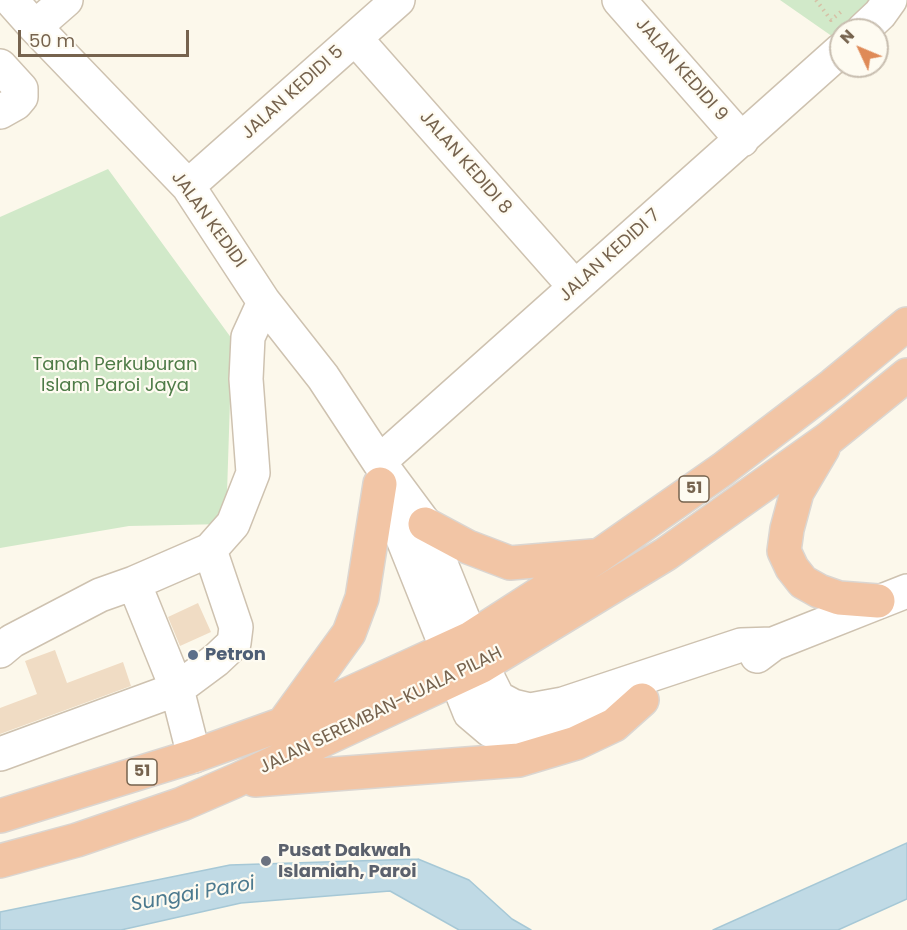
<!DOCTYPE html>
<html>
<head>
<meta charset="utf-8">
<style>
	body { margin:0 }
	#map { position:relative; width:907px; height:930px; overflow:hidden; background:#fcf8eb; font-family:Poppins,sans-serif }
	canvas { display:block }
	.north { position:absolute; left:829px; top:18px; width:60px; height:60px; box-sizing:border-box; background:#fefbf1; border:2px solid #c8beb0; border-radius:50%; rotate:314deg; font-size:16px; font-weight:700; line-height:24px; text-align:center; color:#76634e }
	.north::after { content:''; display:block; margin:auto; width:21px; height:27px; background:#df8a57; clip-path:polygon(50% 0,100% 100%,50% 72%,0 100%) }
	.scale { position:absolute; left:18px; top:30px; width:171px; height:27px; box-sizing:border-box; border:3px solid #76634e; border-top:0; padding-left:8px; font-size:18px; line-height:21px; white-space:nowrap; color:#76634e; -webkit-text-stroke:4px #fefbf1; paint-order:stroke }
</style>
</head>
<body>
<div id="map">
<canvas width="907" height="930"></canvas>
<div class="north">N</div>
<div class="scale">50 m</div>
</div>
<script>
const g = document.querySelector('canvas').getContext('2d');
g.lineJoin = 'round';
function fill(path, color) {
  g.fillStyle = color;
  g.fill(path, 'evenodd');
}
function toPath(rows) {
  const path = new Path2D();
  for (const r of rows) {
    path.moveTo(r[0], r[1]);
    for (let i = 2; i < r.length; i += 2) path.lineTo(r[i], r[i + 1]);
  }
  return path;
}
function trace(path, color, width, dash) {
  g.strokeStyle = color;
  g.lineWidth = width;
  g.lineCap = dash ? 'butt' : 'round';
  g.setLineDash(dash || []);
  g.stroke(path);
}
function write(font, color, halo, rows, align = 'center') {
  g.font = font + ' Poppins,sans-serif';
  g.lineWidth = 4.5;
  g.setLineDash([]);
  g.textBaseline = 'middle';
  g.strokeStyle = halo;
  g.fillStyle = color;
  for (const [text, x, y, turn = 0] of rows) {
    g.save();
    g.translate(x, y);
    g.rotate((+turn || 0) * Math.PI / 180);
    g.textAlign = isNaN(turn) ? turn : align;
    if (halo) g.strokeText(text, 0, 0);
    g.fillText(text, 0, 0);
    g.restore();
  }
}
const green = toPath([
	[780,0,871,0,844,30,841,30,841,33,836,39],
	[108,169,232,339,226,524,129,526,0,548,0,217]
]);
const water = toPath([
	[907,843,907,899,838,930,713,930,907,843],
	[418,859,469,880,512,919,531,930,459,930,390,891,241,903,121,930,0,930,0,912,230,865,418,859]
]);
const building = toPath([
	[198,603,211,632,180,646,168,617],
	[55,650,67,683,123,662,131,686,0,734,0,708,37,694,25,661]
]);
const path = toPath([
	[816,0,831,20,842,11]
]);
const minor = toPath([
	[11,0,35,27,188,186,264,302,323,377,379,462,425,524,482,666,498,698,513,706,530,710,563,704,741,645,773,644],
	[619,0,742,140],
	[35,27,66,0],
	[863,30,880,14,890,0],
	[355,38,575,287],
	[0,66,21,89,21,97,16,103,0,112],
	[188,186,398,0],
	[379,462,841,50],
	[381,484,447,649,456,678,470,713,490,730,516,738,538,737,605,713],
	[134,583,177,689,194,756],
	[0,651,12,641,100,595,134,583,210,550,233,524,253,473,246,379,248,337,264,302],
	[757,656,773,644,907,591],
	[0,754,177,689,216,660,234,643,236,627,210,550]
]);
const highway = toPath([
	[823,448,797,492,787,529,784,551,792,568,803,582,819,591,839,598,878,601],
	[425,524,468,547,510,563,593,556],
	[286,720,349,633,362,598,380,484],
	[255,780,519,760,576,743,614,725,642,700],
	[0,816,194,756,283,724,471,638,600,555,723,469,833,385,907,324],
	[0,861,77,840,182,804,235,781,482,666,666,554,828,439,907,375]
]);
const markers = [
	[193,655,6,"#5c6f8a"],
	[266,861,6,"#6b7280"]
];
const shields = [
	[694,489,30],
	[142,772,30]
];
const shieldNames = [
	["51",694,489],
	["51",142,772]
];
const streetNames = [
	["JALAN KEDIDI 9",681,70,49],
	["JALAN KEDIDI 5",293,93,-42],
	["JALAN KEDIDI 8",465,163,49],
	["JALAN KEDIDI",208,220,54],
	["JALAN KEDIDI 7",610,256,-42],
	["JALAN SEREMBAN-KUALA PILAH",381,711,-26]
];
const parkNames = [
	["Tanah Perkuburan",115,365],
	["Islam Paroi Jaya",115,386]
];
const serviceNames = [
	["Petron",205,655]
];
const worshipNames = [
	["Pusat Dakwah",278,851],
	["Islamiah, Paroi",278,872]
];
const waterNames = [
	["Sungai Paroi",193,895,-10]
];
fill(green, '#d1e9c9');
fill(water, '#c0dae5');
trace(water, '#a6c8d6', 1.5);
fill(building, '#f0dcc4');
trace(minor, '#cec2b0', 36);
trace(highway, '#dbd6d1', 36);
trace(path, '#d6c0a6', 4, [1.5, 4.5]);
trace(minor, '#fff', 33);
trace(highway, '#f2c5a5', 33);
for (const [x, y, r, color] of markers) {
  const dot = new Path2D();
  dot.arc(x, y, r, 0, 2 * Math.PI);
  g.fillStyle = color;
  g.fill(dot);
  trace(dot, '#fefbf1', 2);
}
for (const [x, y, w] of shields) {
  const box = new Path2D();
  box.roundRect(x - w / 2, y - 13, w, 26, 4.5);
  g.fillStyle = '#fefbf1';
  g.fill(box);
  trace(box, '#76634e', 1.5);
}
write('bold 16px', '#76634e', null, shieldNames);
write('18px', '#76634e', '#fefbf1', streetNames);
write('18px', '#4e7b47', '#fefbf1', parkNames);
write('bold 18px', '#4e5e75', '#fefbf1', serviceNames, 'left');
write('bold 18px', '#5b616d', '#fefbf1', worshipNames, 'left');
write('italic 20px', '#4c7a8f', '#fefbf1', waterNames);
</script>
</body>
</html>
